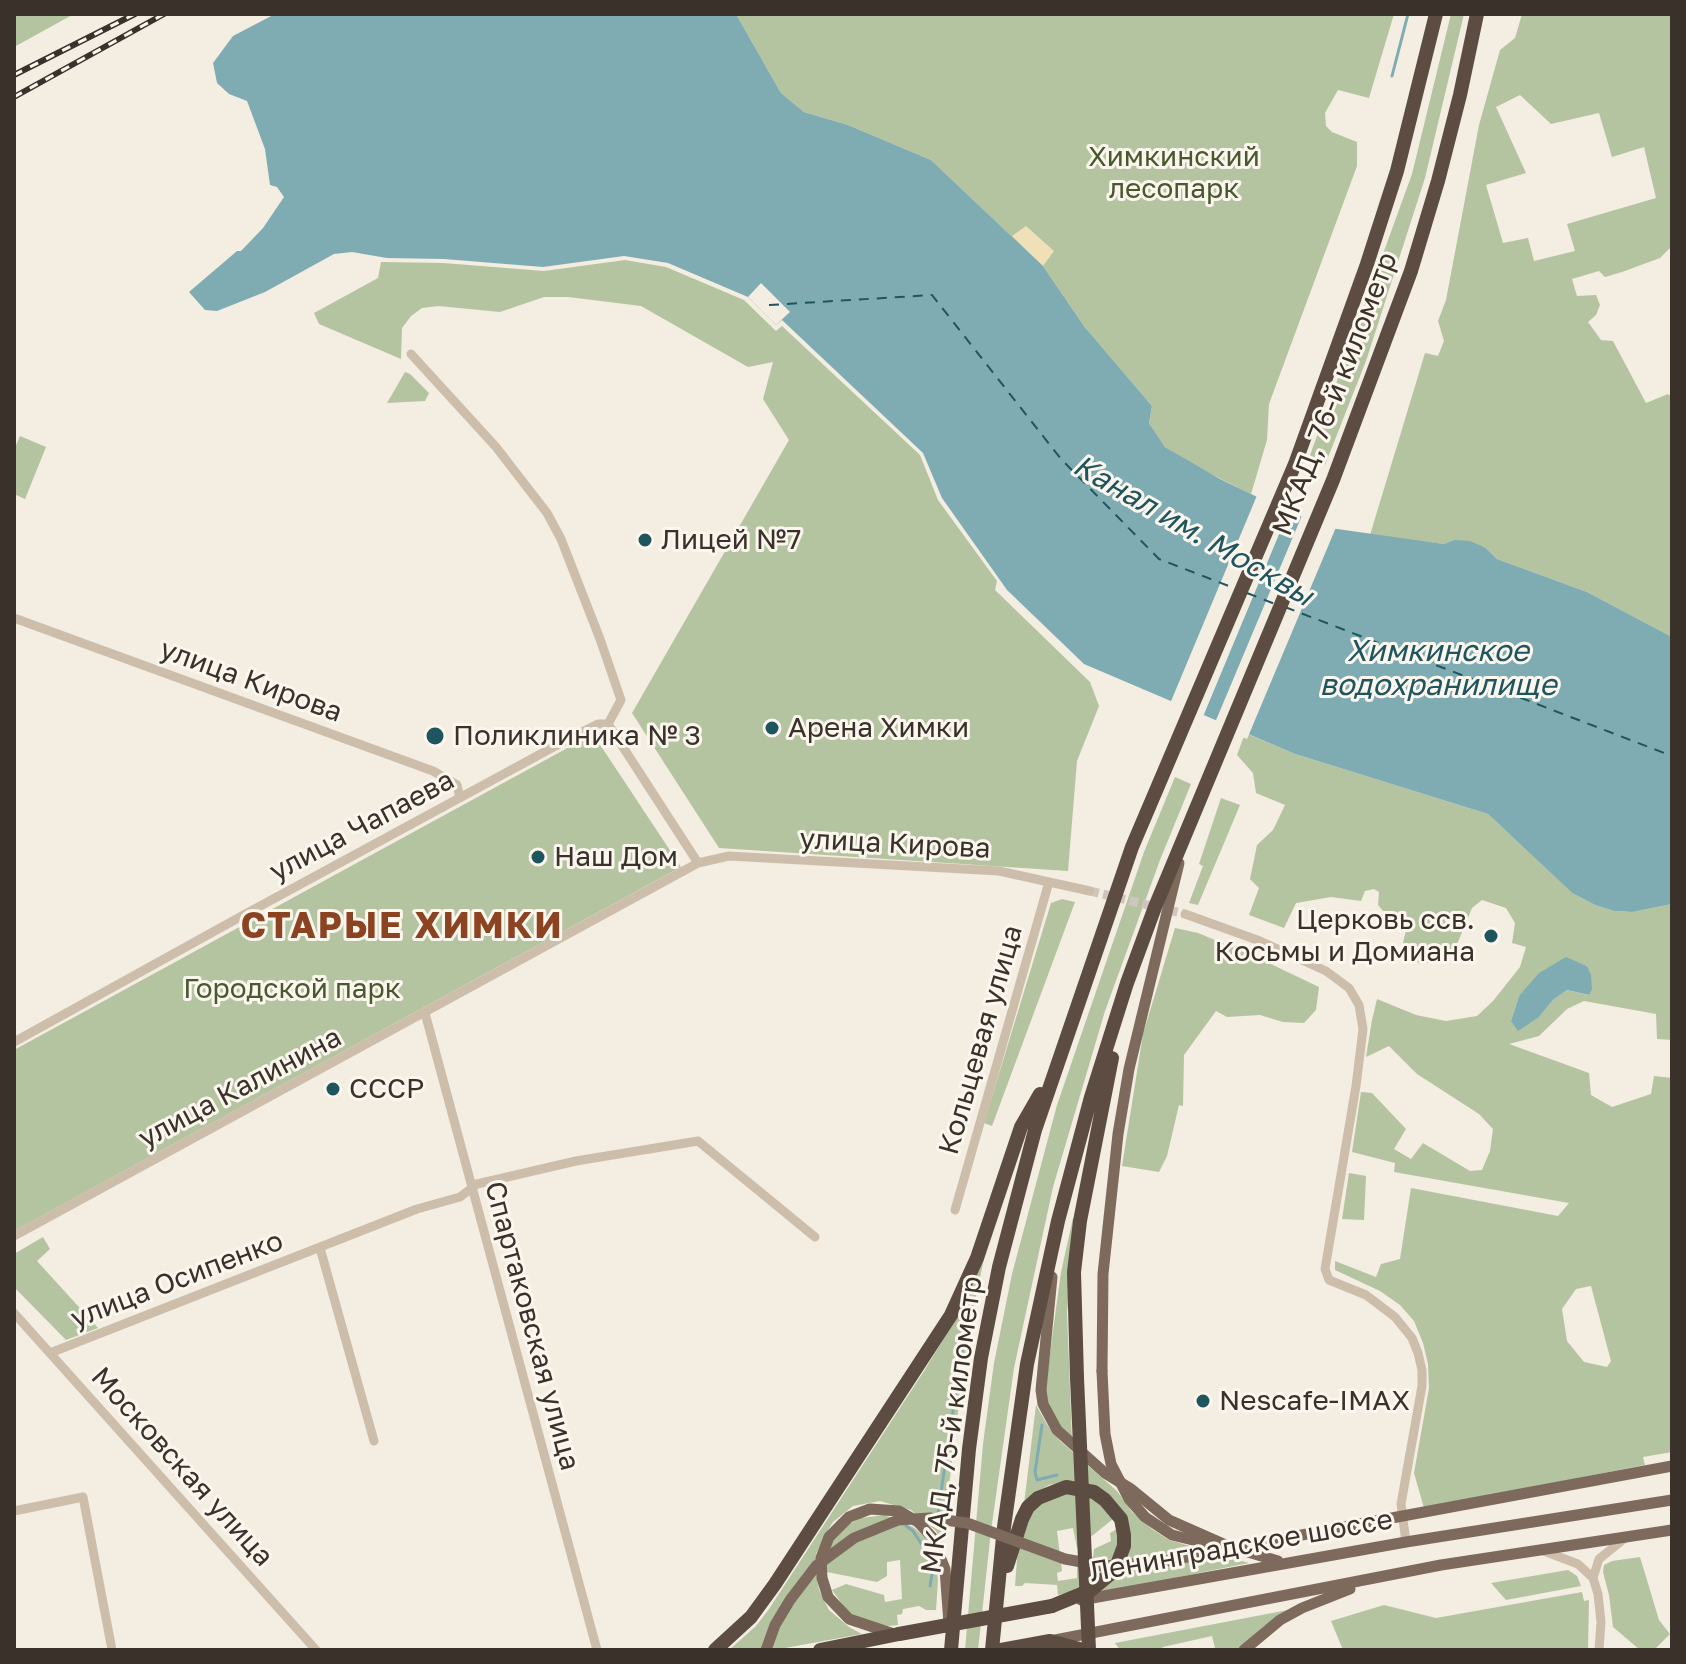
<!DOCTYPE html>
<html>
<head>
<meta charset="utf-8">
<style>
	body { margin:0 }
	#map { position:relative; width:1686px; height:1664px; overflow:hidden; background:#f4ede1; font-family:"Golos Text",sans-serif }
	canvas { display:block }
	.frame { position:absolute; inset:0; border:16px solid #3b312b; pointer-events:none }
</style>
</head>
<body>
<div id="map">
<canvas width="1686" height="1664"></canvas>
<div class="frame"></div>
</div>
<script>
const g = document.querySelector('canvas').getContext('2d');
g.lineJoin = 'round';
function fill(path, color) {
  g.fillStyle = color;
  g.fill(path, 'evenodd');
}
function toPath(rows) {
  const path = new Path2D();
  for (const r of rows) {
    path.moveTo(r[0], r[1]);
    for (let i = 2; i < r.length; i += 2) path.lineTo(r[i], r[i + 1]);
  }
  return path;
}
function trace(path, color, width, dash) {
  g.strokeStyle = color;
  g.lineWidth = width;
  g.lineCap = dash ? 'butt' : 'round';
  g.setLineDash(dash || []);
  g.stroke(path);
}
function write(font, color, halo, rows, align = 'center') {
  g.font = font + ' "Golos Text",sans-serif';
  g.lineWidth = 6;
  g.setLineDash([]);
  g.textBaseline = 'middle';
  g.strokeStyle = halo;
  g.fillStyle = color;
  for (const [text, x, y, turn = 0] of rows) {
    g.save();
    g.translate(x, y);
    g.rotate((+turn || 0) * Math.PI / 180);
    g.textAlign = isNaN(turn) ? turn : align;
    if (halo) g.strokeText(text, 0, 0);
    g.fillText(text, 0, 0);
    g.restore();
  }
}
const green = toPath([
	[14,14,74,14,14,47],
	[736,14,1394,14,1369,98,1338,90,1325,113,1326,126,1332,132,1357,142,1357,166,1269,404,1267,440,1251,494,1199,468,1165,447,1149,423,1152,406,1084,326,1043,266,931,160,848,125,804,112,781,93],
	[1451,14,1464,14,1425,178,1366,361,1325,465,1309,458,1412,174],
	[1522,14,1672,14,1672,246,1660,258,1622,272,1605,277,1599,271,1572,279,1577,296,1596,295,1600,305,1596,315,1588,322,1601,340,1613,341,1646,403,1668,394,1672,397,1672,637,1587,592,1497,559,1486,548,1454,540,1444,544,1370,535,1425,353,1438,356,1444,341,1438,321,1446,300,1479,125,1500,50,1515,38],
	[1520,95,1551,124,1599,113,1612,157,1644,147,1656,198,1567,224,1575,251,1534,261,1528,238,1503,243,1486,185,1526,173,1496,107],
	[625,260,666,267,744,300,776,331,782,326,920,455,938,500,997,581,995,590,1090,682,1099,706,1077,761,1068,871,719,848,632,713,789,440,763,399,773,362,748,367,641,306,568,297,544,297,500,312,438,306,422,308,411,316,402,328,401,359,319,324,314,313,378,278,381,262,443,263,544,271],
	[405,372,410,374,429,393,425,401,387,403],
	[20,436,46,447,25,499,14,494,14,450],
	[1245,733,1295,754,1488,814,1572,893,1595,905,1614,911,1631,912,1672,904,1672,1040,1657,1039,1656,1014,1584,1001,1567,1009,1539,1036,1509,1044,1589,1073,1591,1095,1612,1107,1651,1094,1654,1076,1672,1078,1672,1452,1643,1457,1645,1465,1424,1508,1414,1473,1429,1388,1428,1364,1423,1343,1414,1321,1400,1305,1380,1291,1335,1270,1335,1261,1376,1277,1381,1264,1400,1259,1411,1188,1558,1216,1569,1203,1394,1172,1395,1163,1352,1152,1361,1092,1372,1093,1406,1129,1394,1149,1411,1159,1423,1143,1470,1171,1482,1170,1490,1151,1493,1129,1479,1114,1417,1074,1389,1046,1366,1057,1372,1020,1377,999,1416,1015,1446,1021,1477,1016,1493,1001,1520,967,1526,947,1512,943,1515,923,1506,908,1482,900,1472,908,1453,954,1441,961,1420,964,1401,951,1409,918,1383,911,1378,905,1379,892,1374,889,1365,891,1361,901,1331,897,1296,903,1284,928,1249,915,1259,888,1250,879,1257,845,1273,830,1285,805,1256,793,1253,773,1237,755],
	[1577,962,1587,966,1588,995,1567,990,1553,1000,1539,1017,1511,1021,1519,996],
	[1591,1286,1611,1361,1607,1367,1584,1362,1567,1341,1562,1309,1576,1289],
	[593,734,681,867,14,1231,14,1050],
	[1175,777,1191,784,1160,860,1105,1011,1053,1187,1014,1368,991,1531,978,1650,965,1650,983,1444,994,1363,1012,1274,1057,1105,1144,852],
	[1221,798,1240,805,1198,905,1189,903,1203,866,1199,864],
	[1062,899,1075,902,992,1126,984,1123,1051,903],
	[1175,928,1198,933,1254,956,1319,987,1316,1010,1304,1023,1283,1022,1260,1015,1227,1017,1216,1011,1184,1055,1183,1106,1179,1105,1167,1156,1159,1172,1122,1166,1143,1034],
	[1349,1173,1366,1176,1364,1220,1342,1219],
	[1073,1218,1075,1218,1067,1312,1072,1441,1059,1427,1046,1398,1046,1382,1061,1272],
	[43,1237,50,1249,37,1261,98,1328,66,1340,14,1287,14,1254],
	[985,1254,967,1339,942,1543,936,1531,911,1510,880,1501,853,1506,833,1522,826,1533,816,1554,815,1567,819,1590,829,1610,849,1627,862,1634,774,1650,729,1650,756,1626,769,1609,924,1371,965,1304],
	[1036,1405,1048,1426,1059,1440,1117,1491,1132,1512,1152,1529,1169,1540,1249,1563,1099,1593,1119,1574,1129,1553,1130,1530,1126,1518,1099,1488,1086,1483,1071,1481,1049,1485,1040,1490,1024,1504],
	[1062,1492,1095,1499,1113,1519,1077,1548,1073,1528,1057,1531,1062,1571,1057,1573,1058,1581,1077,1578,1077,1566,1093,1557,1094,1549,1111,1541,1110,1533,1117,1529,1119,1540,1110,1571,1074,1592,1058,1595,1057,1585,1025,1583,1022,1586,1015,1586,1018,1546,1025,1523,1038,1505],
	[885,1515,913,1527,925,1537,935,1556,938,1580,936,1610,926,1610,919,1606,903,1609,902,1614,897,1615,898,1625,888,1626,859,1620,848,1612,832,1590,846,1584,884,1595,885,1602,902,1599,900,1560,887,1562,887,1576,877,1582,827,1572,826,1566,827,1552,834,1539,845,1526,861,1518],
	[1640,1557,1659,1620,1670,1634,1654,1650,1640,1650,1613,1627,1609,1595,1603,1572,1604,1565,1612,1561],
	[1568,1570,1577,1576,1581,1586,1506,1600,1491,1583],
	[1582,1592,1584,1601,1589,1600,1588,1650,1343,1650,1331,1621,1384,1605,1436,1618],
	[1293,1609,1263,1627,1238,1650,1215,1648,1212,1636,1163,1647,1159,1650,1120,1650,1115,1643]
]);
const sand = toPath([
	[1026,226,1054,251,1043,266,1012,236]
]);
const water = toPath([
	[275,14,736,14,781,93,804,112,848,125,931,160,1043,266,1084,326,1152,406,1149,423,1165,447,1220,479,1276,506,1330,528,1444,544,1454,540,1470,541,1486,548,1497,559,1587,592,1672,637,1672,904,1632,912,1614,911,1595,905,1572,893,1488,814,1295,754,1084,664,1007,590,942,498,923,453,782,320,776,325,748,297,668,263,624,256,543,267,444,259,387,258,352,252,334,254,265,292,217,311,205,310,189,292,237,251,241,251,263,228,284,197,277,187,270,185,265,149,247,101,229,94,217,83,213,63,233,36],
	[1566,957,1587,966,1591,975,1592,989,1589,995,1567,990,1553,1000,1539,1017,1518,1031,1511,1021,1519,996,1539,973]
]);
const pier = toPath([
	[761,283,790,312,776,325,748,297],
	[1258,493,1290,508,1202,719,1169,706],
	[1303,513,1337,525,1247,739,1214,725]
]);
const stream = toPath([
	[1392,76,1408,14],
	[1042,1425,1035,1472,1037,1480,1057,1475],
	[906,1526,913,1531,926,1551,932,1574,930,1586],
	[936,1526,966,1323]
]);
const ferry = toPath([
	[769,305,932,295,1061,459,1159,559,1234,588],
	[1247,593,1275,604],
	[1285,607,1672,756]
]);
const minorTunnel = toPath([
	[1090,891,1185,914]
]);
const minor = toPath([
	[411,354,496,447,547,513,561,539,600,639,621,700,608,724],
	[14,618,433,771,457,785,460,798],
	[608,724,698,863],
	[1185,914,1260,941,1326,971,1349,988,1359,1005,1363,1029,1356,1086,1325,1269,1329,1280,1366,1295,1395,1317,1412,1338,1418,1353,1422,1370,1422,1386,1401,1504,1406,1542],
	[425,1013,597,1650],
	[14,1042,240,917,572,737,598,724,608,724],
	[955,1210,1049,882],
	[14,1236,698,863,729,856,999,871,1090,891],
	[320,1248,374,1441],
	[14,1313,316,1650],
	[50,1353,417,1209,460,1197,477,1184,576,1161,698,1141,815,1237],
	[14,1511,83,1497,112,1650],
	[1541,1550,1578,1564,1593,1578,1598,1594,1601,1622,1599,1650],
	[1593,1578,1599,1559,1625,1538]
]);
const major = toPath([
	[1052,1277,1041,1390,1043,1404,1057,1430,1105,1473,1131,1489,1169,1520,1228,1546,1278,1561],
	[1102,1371,1103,1274,1118,1134,1129,1069,1179,863],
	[1239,1547,1354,1525],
	[1081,1600,1406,1542,1672,1500],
	[891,1633,849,1619,828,1597,822,1578,821,1558,829,1537,849,1517,870,1509,899,1511,918,1522,932,1537,945,1569,949,1624],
	[1050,1641,1441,1565,1672,1530],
	[1244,1650,1280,1620,1302,1608,1350,1589]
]);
const highway = toPath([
	[1077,1378,1074,1272,1080,1221,1112,1058],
	[1007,1566,1022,1519,1028,1507,1038,1498,1066,1487,1094,1492,1105,1500,1121,1519,1124,1535,1124,1546,1115,1570,1091,1590,1052,1606],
	[715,1650,751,1617,775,1584,951,1315,977,1258,1021,1127,1040,1094],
	[820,1650,899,1634],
	[951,1650,969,1449,981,1358,999,1267,1035,1130,1132,847,1295,464,1367,264,1397,171,1436,14],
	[992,1650,1004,1527,1027,1364,1058,1221,1091,1097,1127,983,1155,907,1333,480,1411,271,1438,181,1460,95,1477,14],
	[1001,1650,1050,1641,1083,1650]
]);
const rail = toPath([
	[14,75,135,14],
	[14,97,164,14]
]);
const majorBridge = toPath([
	[1102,1371,1105,1434,1111,1464,1129,1499,1145,1517,1172,1535,1222,1547],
	[1354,1525,1672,1466],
	[766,1650,775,1625,790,1600,816,1566,854,1538,898,1520,930,1518,967,1523,1065,1559,1104,1566,1166,1561,1239,1547]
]);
const highwayBridge = toPath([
	[1077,1378,1089,1650],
	[899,1634,1052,1606]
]);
const markers = [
	[645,540,8,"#1f555e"],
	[772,728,8,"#1f555e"],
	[435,736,10,"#1f555e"],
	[538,857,8,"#1f555e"],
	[1491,936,8,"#1f555e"],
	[333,1089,8,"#1f555e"],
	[1203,1401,8,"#1f555e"]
];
const parkNames = [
	["Химкинский",1174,157],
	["лесопарк",1174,189],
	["Городской парк",292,989]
];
const streetNames = [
	["МКАД, 76-й километр",1335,394,-69],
	["улица Кирова",251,681,20],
	["улица Чапаева",362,826,-28],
	["улица Кирова",895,844,3],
	["Кольцевая улица",981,1040,-74],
	["улица Калинина",240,1088,-28],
	["улица Осипенко",177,1280,-21],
	["Спартаковская улица",532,1326,75],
	["МКАД, 75-й километр",952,1425,-82],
	["Московская улица",182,1467,48],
	["Ленинградское шоссе",1241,1546,-10]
];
const poiNames = [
	["Лицей №7",661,540],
	["Арена Химки",788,728],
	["Поликлиника № 3",453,736],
	["Наш Дом",554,857],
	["Церковь ссв.",1475,920,"right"],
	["Косьмы и Домиана",1475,952,"right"],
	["СССР",349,1089],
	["Nescafe-IMAX",1219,1401]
];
const waterNames = [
	["Канал им. Москвы",1193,531,30],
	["Химкинское",1438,651],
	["водохранилище",1438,685]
];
const districtNames = [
	["СТАРЫЕ ХИМКИ",402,927]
];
fill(green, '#b5c4a0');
fill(sand, '#efe0b8');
fill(water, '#7facb2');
fill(pier, '#f4ede1');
trace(stream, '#7facb2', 3);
trace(ferry, '#1f555e', 2, [10, 8]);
trace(minorTunnel, '#cfc7bd', 9, [9, 4.5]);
trace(minor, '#cdbeac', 9);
trace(major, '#7d6a5c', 11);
trace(highway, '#5c4c42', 14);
trace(rail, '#3b312b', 6);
trace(rail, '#fbf6ee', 3, [9]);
trace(majorBridge, '#7d6a5c', 11);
trace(highwayBridge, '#5c4c42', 14);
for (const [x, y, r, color] of markers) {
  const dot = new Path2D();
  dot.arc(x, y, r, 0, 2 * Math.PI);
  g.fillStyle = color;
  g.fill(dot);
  trace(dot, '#fbf6ee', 3);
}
write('28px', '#465a2e', '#fbf6ee', parkNames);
write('28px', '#3b312b', '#fbf6ee', streetNames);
write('28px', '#3b312b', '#fbf6ee', poiNames, 'left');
write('italic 30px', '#1f555e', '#fbf6ee', waterNames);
g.letterSpacing = '2px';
write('bold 36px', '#8c4322', '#fbf6ee', districtNames);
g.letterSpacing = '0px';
</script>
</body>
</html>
